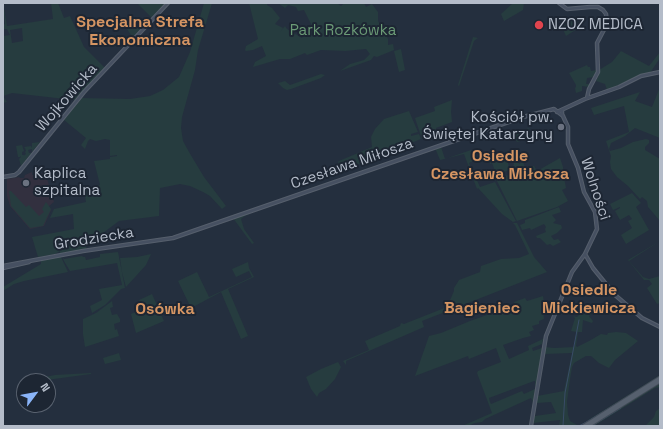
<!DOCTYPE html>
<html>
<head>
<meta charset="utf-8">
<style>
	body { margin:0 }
	#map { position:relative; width:663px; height:429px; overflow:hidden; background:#242f3e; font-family:"Space Grotesk",sans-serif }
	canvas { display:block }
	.frame { position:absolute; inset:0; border:4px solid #b4bcc9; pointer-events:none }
	.north { position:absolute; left:16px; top:373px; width:40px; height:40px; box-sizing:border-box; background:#1d2633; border:1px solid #59626f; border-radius:50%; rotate:58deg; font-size:11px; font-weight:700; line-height:16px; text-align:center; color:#b4bcc9 }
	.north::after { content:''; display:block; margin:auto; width:14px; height:18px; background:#8ab4f8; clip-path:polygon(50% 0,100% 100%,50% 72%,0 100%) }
</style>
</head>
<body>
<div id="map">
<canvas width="663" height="429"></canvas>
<div class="frame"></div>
<div class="north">N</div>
</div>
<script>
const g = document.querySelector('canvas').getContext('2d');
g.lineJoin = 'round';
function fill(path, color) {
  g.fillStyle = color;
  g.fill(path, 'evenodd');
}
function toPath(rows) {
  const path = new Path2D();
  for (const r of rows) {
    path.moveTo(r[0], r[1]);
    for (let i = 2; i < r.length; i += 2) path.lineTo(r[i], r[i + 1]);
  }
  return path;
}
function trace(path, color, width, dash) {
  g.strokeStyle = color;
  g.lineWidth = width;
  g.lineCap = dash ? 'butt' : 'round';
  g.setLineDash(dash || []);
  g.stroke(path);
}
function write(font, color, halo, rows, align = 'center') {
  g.font = font + ' "Space Grotesk",sans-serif';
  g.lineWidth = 4;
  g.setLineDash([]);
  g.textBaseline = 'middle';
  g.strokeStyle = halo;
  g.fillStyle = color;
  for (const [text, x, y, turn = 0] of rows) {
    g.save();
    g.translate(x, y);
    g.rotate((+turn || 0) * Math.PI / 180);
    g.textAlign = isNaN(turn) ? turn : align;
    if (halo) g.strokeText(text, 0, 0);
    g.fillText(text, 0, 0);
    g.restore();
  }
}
const medical = toPath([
	[32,172,32,175,43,173,44,176,46,175,54,202,49,206,51,210,44,226,30,229,10,206,7,196,7,179,19,177,20,178,24,178,25,175]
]);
const green = toPath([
	[3,3,7,26,53,19,51,3,58,3,64,18,70,16,84,47,106,69,80,98,130,99,150,96,163,90,179,77,190,52,204,3,212,3,198,50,195,70,182,117,181,128,183,141,189,152,204,177,226,206,222,209,210,196,203,192,190,186,180,184,160,188,159,216,119,221,103,233,113,232,114,234,93,238,86,243,114,239,114,240,86,245,86,249,64,253,60,255,68,272,24,281,14,284,3,291,3,287,41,264,41,260,54,257,60,253,60,251,55,254,38,257,32,237,74,229,73,214,50,218,54,209,86,202,84,189,100,185,94,161,110,159,110,157,117,156,117,155,110,156,110,140,105,139,96,141,90,139,88,141,85,149,81,145,86,138,64,120,79,101,76,101,74,102,74,100,12,93,3,96,7,102,3,103,3,36,10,35,7,29,3,29,3,25,5,24],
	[22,28,23,41,12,43,10,30],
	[137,3,167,3,152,18],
	[249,3,267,3,267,5,272,8,280,18,275,24,283,28,280,32,285,26,287,29,302,38,308,30,307,29,308,30,312,26,304,10,298,11,296,7,288,5,285,8,278,3,337,3,341,6,344,3,364,3,366,7,372,4,378,12,378,21,388,39,388,45,393,44,394,50,377,57,374,56,371,60,340,71,350,64,364,60,370,54,366,49,345,51,321,50,307,55,305,53,290,59,280,59,253,67,255,62,266,56,262,46,253,50,246,51,245,50,246,46,258,39],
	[513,3,524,3,523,10,504,21,501,14],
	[138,18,145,25,133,38,127,29],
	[573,19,576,23,578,21,582,26,566,36,562,27],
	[473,37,478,38,474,41,459,86,458,85],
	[401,49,405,70,399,72,394,51],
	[621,51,649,66,660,52,660,58,650,73,641,75,607,90,605,84,596,81,599,75,599,70,612,62],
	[587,65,588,67,590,67,591,71,597,70,596,74,594,77,587,78,586,84,590,84,589,87,582,86,582,91,576,93,575,88,576,87,576,85,569,73],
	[321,74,325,75,321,78,291,89,287,90,283,88,278,83,285,81,290,85],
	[660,87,660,138,635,128,625,136,611,143,609,149,610,151,621,148,633,142,646,139,649,140,649,143,645,147,645,150,660,159,660,221,648,207,647,201,642,197,640,199,628,186,617,177,611,169,610,162,611,156,606,141,629,132,624,106,594,115,591,108,640,92,635,101,652,107],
	[452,100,451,112,452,122,436,128,437,134,422,139,415,118,435,111,434,107],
	[409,111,418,132,411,134,411,136,419,134,421,139,354,166,350,163,340,168,338,162,339,161,372,147,371,137,375,129,384,119],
	[529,128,530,138,517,142,513,134],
	[40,142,32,152,32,149,28,150,29,153,32,153,27,158,26,162,25,161,21,166,19,159,21,157,20,156,20,157,18,157,16,146,22,145,24,151,22,152,22,155,25,155,23,156,26,154,25,152,26,151,25,148,24,147,31,146,32,148,32,143],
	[441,147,445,159,471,150,475,160,469,163,480,187,495,182,516,221,513,222,502,214,478,188,477,189,464,154,440,160,435,148],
	[516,148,518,148,519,152,516,154,519,164,523,162,525,167,523,168,522,166,514,168,514,171,513,166,514,165,511,157,507,159,509,167,512,166,514,172,512,169,504,172,505,174,503,174,502,173,494,176,493,172,495,171,492,163,490,164,489,160,497,157,496,155,498,154,499,157,507,154,506,151,508,151,509,153,516,150],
	[560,158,563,167,564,178,566,188,562,190,568,201,557,207,517,221,496,179,534,166,537,171],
	[9,191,11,191,26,207,29,205,39,216,44,212,42,209,46,202,51,209,43,226,30,228,11,206],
	[632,193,641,203,636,207,649,230,626,244,621,235,632,228,628,221,632,219,629,215,620,220,615,211,620,208,620,207,613,210,610,204],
	[559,207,561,212,552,215,556,220,553,223,561,225,562,228,557,233,551,236,554,240,558,239,561,242,553,246,550,244,547,245,540,238,537,238,536,236,546,232,545,229,546,227,544,224,531,230,530,228,522,230,520,225,525,223,525,220],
	[262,208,245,216,241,219,244,229,254,243,252,244,233,218],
	[513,223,517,223,534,257,547,272,422,321,424,327,346,361,346,365,343,361,369,350,365,341,400,326,401,323,404,324,447,307,454,291,454,288,459,280,480,272,481,266,501,259,519,258,529,254,515,225],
	[660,241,629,261,643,277,649,279,660,276,660,303,657,304,647,288,652,284,649,280,644,280,628,260],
	[118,252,125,288,121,289,105,305,92,313,90,306,102,300,99,289,122,285,117,263,70,271,64,261,62,255,64,259,82,256,83,257,85,257,86,260,100,257,100,254],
	[151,254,146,265,126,287,122,272,120,258,137,257],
	[248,262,249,268,254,277,228,289,248,336,241,339,221,292,191,308,178,281,197,272,209,297,252,277,249,271,236,277,232,269],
	[152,294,164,321,136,333,131,314,142,309,139,300],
	[543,296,544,303,541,305,543,310,544,319,539,321,539,324,532,326,534,330,529,332,531,336,523,338,503,345,509,359,529,350,528,346,543,339,542,344,532,348,533,351,542,348,537,385,535,386,535,381,534,381,489,398,490,402,491,404,522,391,524,394,535,389,530,426,533,402,531,398,485,419,482,422,475,423,468,426,462,426,492,413,477,373,478,371,501,362,496,348,469,359,468,356,415,376,429,336,441,333,470,321,515,305,514,302,525,298,527,301],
	[112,301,113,307,110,308,112,315,117,314,120,319,120,322,114,324,115,330,117,329,119,336,85,347,83,334,83,319,96,313],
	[592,304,594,312,589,316,593,321,592,323,583,320,582,332,578,332,576,346,577,347,589,341,601,334,607,335,608,333,616,332,626,333,638,341,615,360,609,368,599,363,591,356,586,356,574,363,572,367,570,379,567,402,568,415,570,421,577,425,580,425,579,426,559,426,560,420,533,423,535,412,535,416,556,413,551,402,537,403,536,406,537,396,564,391,572,353,545,354,544,356,545,347,554,348,574,347,577,332,571,331,575,318,573,316,577,317,580,314,578,310,582,308,587,307],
	[119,353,121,360,105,364,103,358],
	[338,362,341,367,335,379,326,389,319,393,317,397,311,389,306,377,321,369],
	[91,373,91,374,39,381,26,381,55,375],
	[660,375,660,377,641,389,589,421,588,420],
	[660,383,660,387,655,388,594,426,591,426],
	[660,408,660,426,645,426,654,417,656,411]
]);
const stream = toPath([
	[588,421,653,381],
	[563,426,565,393,579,320],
	[579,426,588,421],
	[592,426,621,408]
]);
const secondary = toPath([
	[559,3,567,9,590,7,598,7,603,10,606,14,607,24,597,43,598,72,589,89,587,98],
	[557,112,585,99,619,87,641,76,660,72],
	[3,177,15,175,19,172,84,92,168,3],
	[585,254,593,268,615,295,642,318,660,327],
	[3,266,83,251,173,238,523,117,554,109,563,116],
	[3,268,29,262],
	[531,426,546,336,572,272,585,254,597,229,595,212,584,192,578,168,568,144,568,127,562,114,562,110]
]);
const primary = toPath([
	[584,426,660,378],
	[588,426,660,381]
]);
const markers = [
	[539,25,5,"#e0444e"],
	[561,127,4,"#6b7280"],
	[26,183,4,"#6b7280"]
];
const poiNames = [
	["NZOZ MEDICA",548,25],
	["Kościół pw.",553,118,"right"],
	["Świętej Katarzyny",553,135,"right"],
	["Kaplica",34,174],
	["szpitalna",34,191]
];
const parkNames = [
	["Park Rozkówka",343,31]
];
const streetNames = [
	["Wojkowicka",67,98,-49],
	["Czesława Miłosza",352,164,-19],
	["Wolności",595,189,72],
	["Grodziecka",94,239,-9]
];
const neighbourhoodNames = [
	["Specjalna Strefa",140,23],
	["Ekonomiczna",140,41],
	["Osiedle",500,157],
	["Czesława Miłosza",500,175],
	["Osiedle",589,291],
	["Mickiewicza",589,309],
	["Bagieniec",482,309],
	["Osówka",165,310]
];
fill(medical, '#32303f');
fill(green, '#263c3f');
trace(stream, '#394c67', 1);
trace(secondary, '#565f6c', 4.5);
trace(primary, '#414a57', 5);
trace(secondary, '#465061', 2.5);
trace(primary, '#56606e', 3);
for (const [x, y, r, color] of markers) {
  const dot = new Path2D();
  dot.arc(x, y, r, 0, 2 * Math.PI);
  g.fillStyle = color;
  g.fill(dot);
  trace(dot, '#1d2633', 1.5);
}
write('15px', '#b4bcc9', '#1d2633', poiNames, 'left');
write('15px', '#6b9a76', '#1d2633', parkNames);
write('15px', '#b4bcc9', '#1d2633', streetNames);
write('bold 16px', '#d59563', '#1d2633', neighbourhoodNames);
</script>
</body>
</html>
